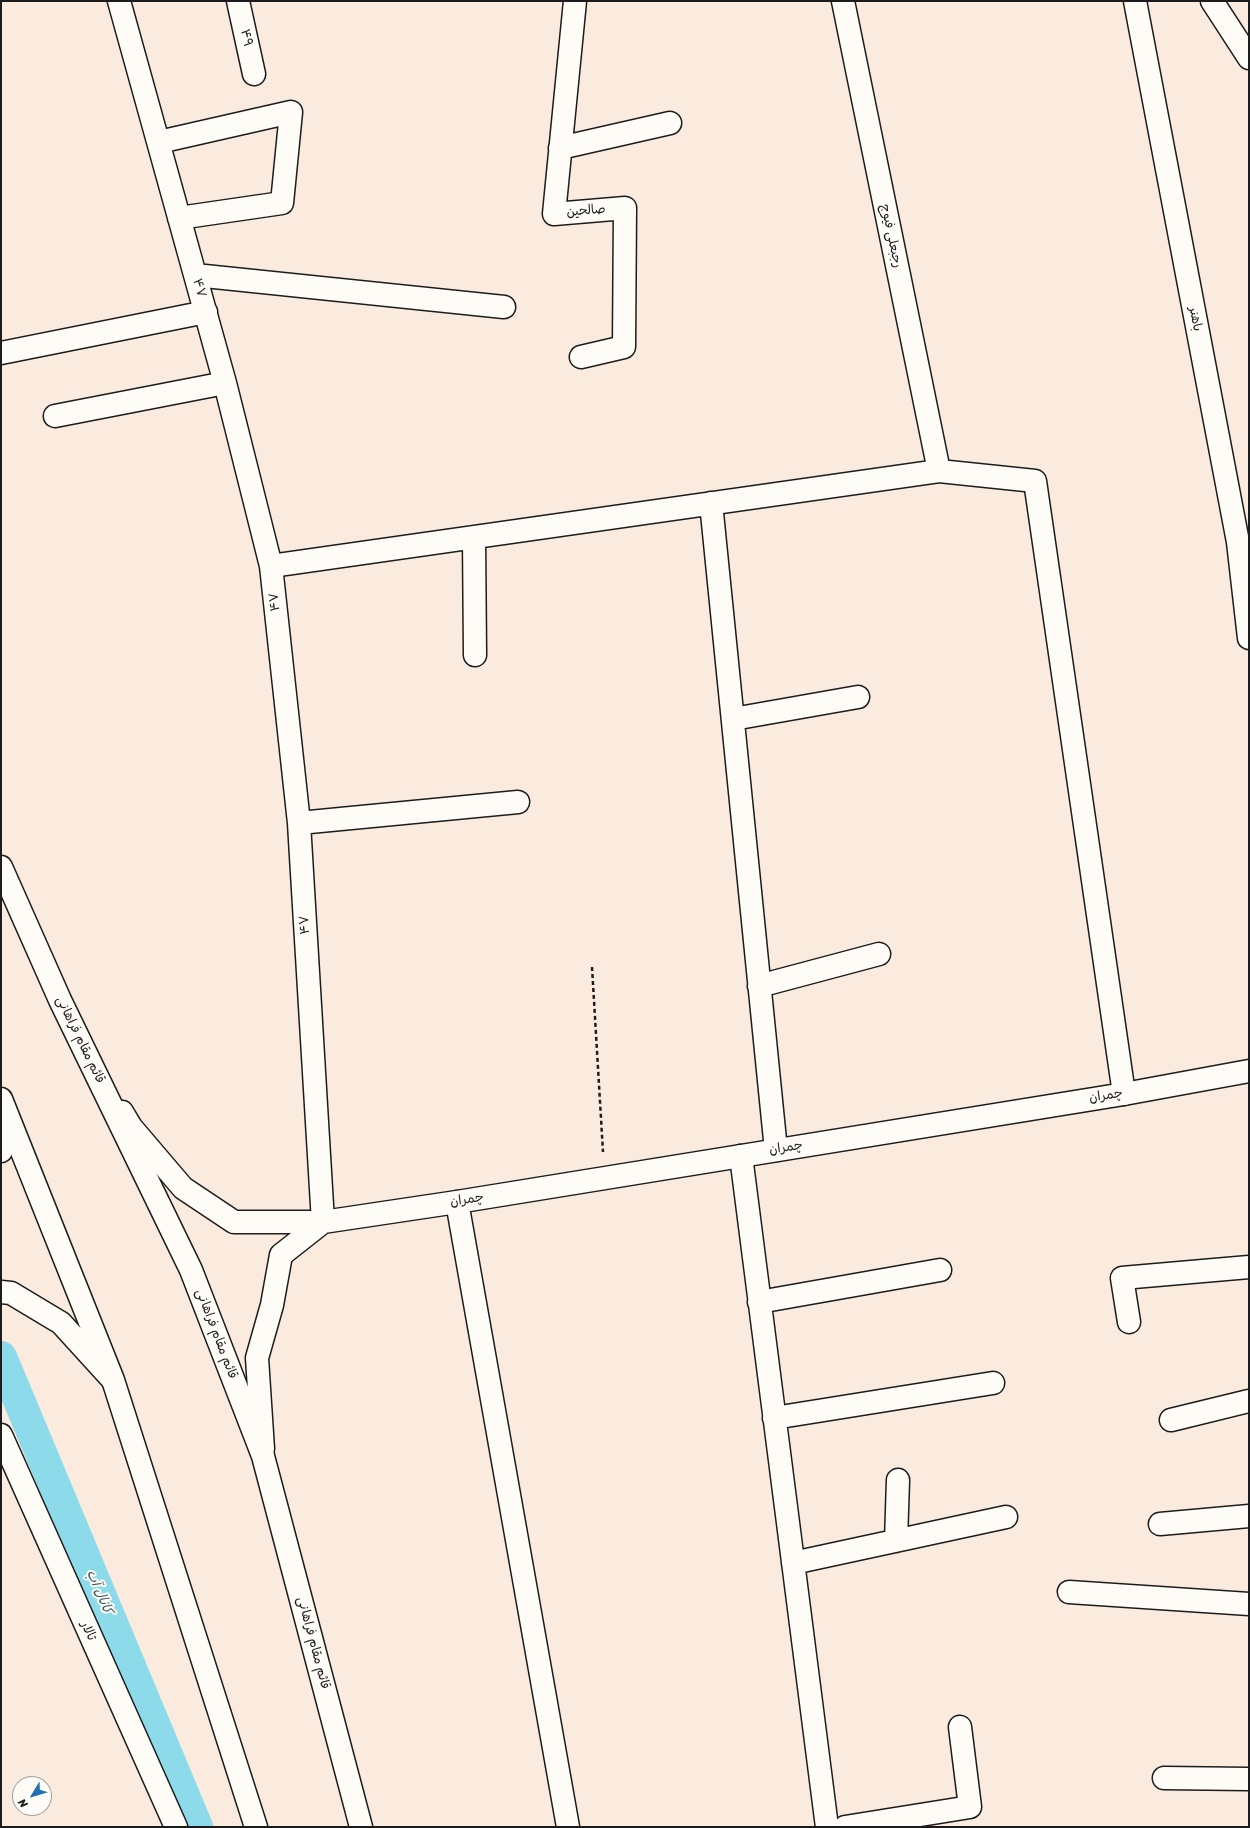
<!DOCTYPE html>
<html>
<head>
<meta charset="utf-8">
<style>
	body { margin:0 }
	#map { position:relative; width:1250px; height:1828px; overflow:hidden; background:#faebde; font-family:Sriracha,sans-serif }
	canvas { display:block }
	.frame { position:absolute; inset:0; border:2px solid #1c1c1c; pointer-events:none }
	.north { position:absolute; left:12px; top:1776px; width:40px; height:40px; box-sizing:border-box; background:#fdfcf7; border:1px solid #a3a29f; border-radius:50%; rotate:232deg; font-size:11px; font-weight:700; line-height:16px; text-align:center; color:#1c1c1c }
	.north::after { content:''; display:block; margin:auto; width:14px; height:18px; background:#1f6fb2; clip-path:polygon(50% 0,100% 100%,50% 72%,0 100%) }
</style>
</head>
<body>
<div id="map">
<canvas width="1250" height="1828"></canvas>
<div class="frame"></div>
<div class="north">N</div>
</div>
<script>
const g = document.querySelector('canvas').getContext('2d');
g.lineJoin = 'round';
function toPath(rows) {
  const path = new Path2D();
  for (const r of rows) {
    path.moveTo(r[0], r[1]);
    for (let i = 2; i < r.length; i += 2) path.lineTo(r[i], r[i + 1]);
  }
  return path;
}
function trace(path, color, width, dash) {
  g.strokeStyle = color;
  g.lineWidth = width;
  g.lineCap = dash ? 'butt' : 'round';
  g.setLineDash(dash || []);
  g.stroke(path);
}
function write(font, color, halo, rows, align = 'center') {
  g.font = font + ' Sriracha,"Playpen Sans Arabic",sans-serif';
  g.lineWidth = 4;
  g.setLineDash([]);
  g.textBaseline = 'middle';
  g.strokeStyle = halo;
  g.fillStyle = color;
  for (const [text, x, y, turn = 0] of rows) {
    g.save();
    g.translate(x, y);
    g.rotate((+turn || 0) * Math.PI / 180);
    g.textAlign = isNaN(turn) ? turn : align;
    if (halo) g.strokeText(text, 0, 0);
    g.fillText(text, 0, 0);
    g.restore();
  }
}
const canal = toPath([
	[1,1357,197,1827]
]);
const path = toPath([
	[592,967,603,1152]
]);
const minor = toPath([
	[119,1,225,383,271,566,299,823,323,1222],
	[238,1,254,74],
	[575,1,554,214,625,208,624,347,581,357],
	[843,1,939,471],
	[1212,1,1249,58],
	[159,142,291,112,282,203,179,218],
	[560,148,670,123],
	[195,275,504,307],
	[1,353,206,312],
	[55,416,225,383],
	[711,503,776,1150],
	[474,537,475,655],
	[271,566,939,471,1035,481,1124,1094],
	[733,719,858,697],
	[299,823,518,802],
	[759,986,879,954],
	[1,1151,5,1110],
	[741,1156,827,1827],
	[457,1202,568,1827],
	[1,1292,11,1293,61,1323,112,1379],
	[759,1302,940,1270],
	[1129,1322,1122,1278,1249,1267],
	[774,1418,993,1383],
	[1171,1420,1249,1401],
	[1,1435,176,1827],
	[1160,1524,1249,1516],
	[896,1541,898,1480],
	[793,1563,1006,1517],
	[1069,1592,1249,1604],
	[1164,1778,1249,1779],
	[845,1827,970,1807,960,1727]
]);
const tertiary = toPath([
	[1135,1,1238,542,1249,638],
	[122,1112,131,1127,183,1188,234,1222,323,1222,281,1255,272,1305,257,1358,263,1449],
	[323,1222,457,1202,1124,1094,1249,1071]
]);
const primary = toPath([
	[1,867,60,1000,191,1270,263,1456,361,1827],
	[1,1099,113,1380,256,1827]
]);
const streetNames = [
	["۴۹",246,38,78],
	["صالحین",586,211,-5],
	["رجبعلی فیوج",891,236,78],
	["۴۷",199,288,74],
	["باهنر",1195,319,79],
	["۴۷",275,602,-96],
	["۴۷",305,925,-94],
	["قائم مقام فراهانی",80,1040,64],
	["چمران",1106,1096,-9],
	["چمران",786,1148,-9],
	["چمران",467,1200,-9],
	["قائم مقام فراهانی",216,1334,69],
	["تالار",88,1631,66],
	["قائم مقام فراهانی",313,1643,75]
];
const waterNames = [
	["کانال آب",99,1592,67]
];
trace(canal, '#8cdaea', 32);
trace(minor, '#1c1c1c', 25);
trace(tertiary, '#1c1c1c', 25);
trace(primary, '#1c1c1c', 25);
trace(path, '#1c1c1c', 2.5, [4, 3]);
trace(minor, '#fdfcf7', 22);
trace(tertiary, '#fdfcf7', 22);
trace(primary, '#fdfcf7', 22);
write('13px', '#1c1c1c', '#fdfcf7', streetNames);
write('italic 14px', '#435e64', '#fdfcf7', waterNames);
</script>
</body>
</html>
